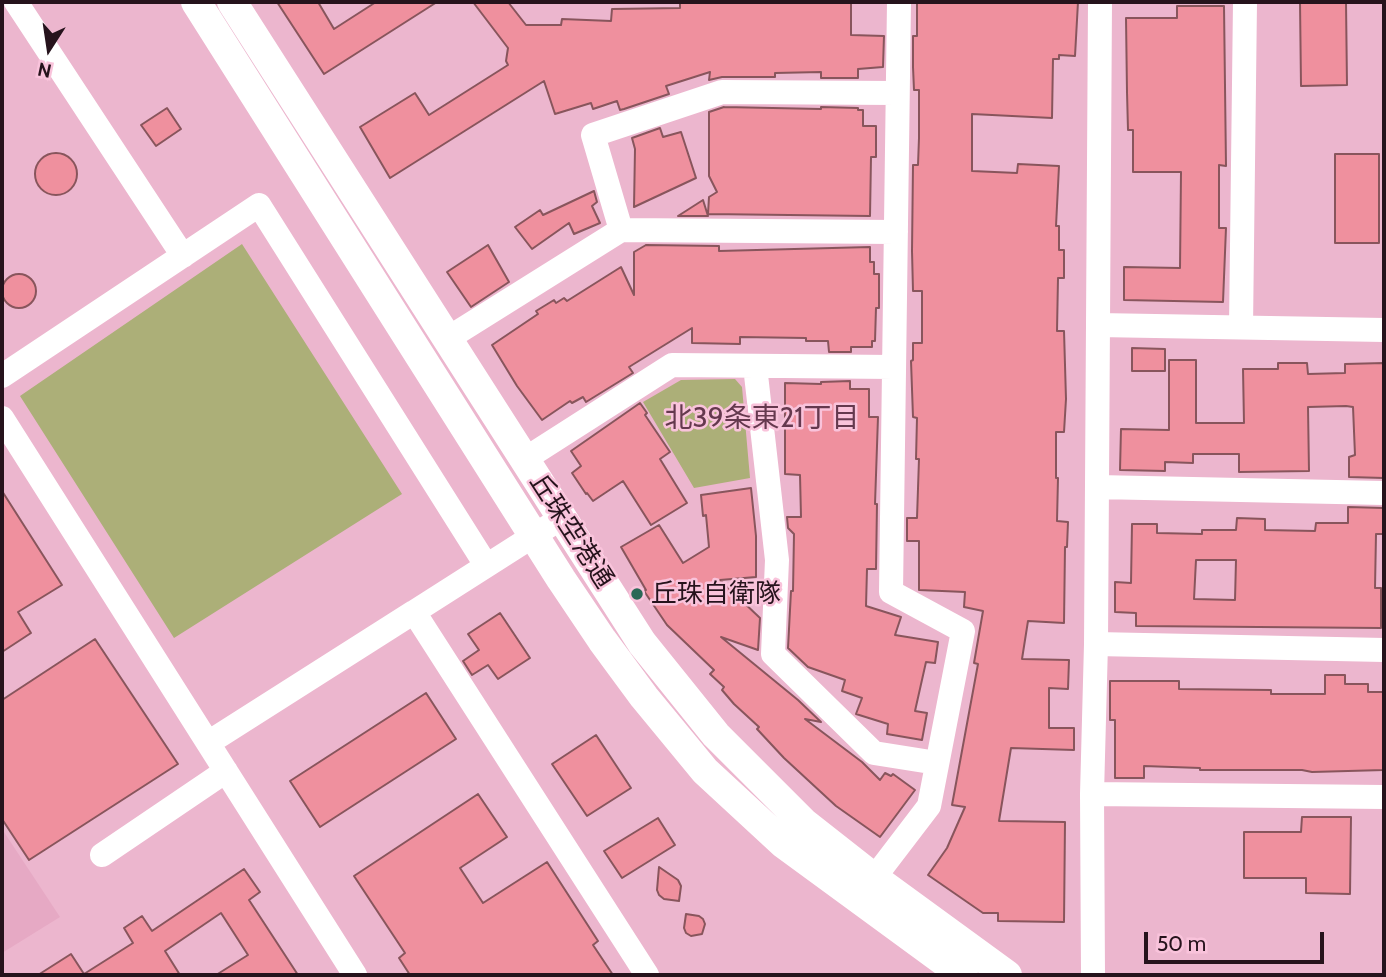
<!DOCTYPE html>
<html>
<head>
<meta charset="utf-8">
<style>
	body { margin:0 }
	#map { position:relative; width:1386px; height:977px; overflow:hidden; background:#ecb6ce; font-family:Cabin,sans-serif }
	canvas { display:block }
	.frame { position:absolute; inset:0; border:4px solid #26131c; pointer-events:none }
	.north { position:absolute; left:14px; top:14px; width:70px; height:70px; -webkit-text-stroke:5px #f9c3db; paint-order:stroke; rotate:192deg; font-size:19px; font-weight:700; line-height:28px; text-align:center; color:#26131c }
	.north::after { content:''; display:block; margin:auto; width:24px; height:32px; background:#26131c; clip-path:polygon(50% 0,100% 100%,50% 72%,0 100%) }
	.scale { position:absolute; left:1144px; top:932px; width:180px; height:32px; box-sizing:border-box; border:4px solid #26131c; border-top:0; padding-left:9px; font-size:21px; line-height:24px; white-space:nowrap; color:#26131c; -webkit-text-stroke:5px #f9c3db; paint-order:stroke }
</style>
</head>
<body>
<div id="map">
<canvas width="1386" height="977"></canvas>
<div class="frame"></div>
<div class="north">N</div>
<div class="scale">50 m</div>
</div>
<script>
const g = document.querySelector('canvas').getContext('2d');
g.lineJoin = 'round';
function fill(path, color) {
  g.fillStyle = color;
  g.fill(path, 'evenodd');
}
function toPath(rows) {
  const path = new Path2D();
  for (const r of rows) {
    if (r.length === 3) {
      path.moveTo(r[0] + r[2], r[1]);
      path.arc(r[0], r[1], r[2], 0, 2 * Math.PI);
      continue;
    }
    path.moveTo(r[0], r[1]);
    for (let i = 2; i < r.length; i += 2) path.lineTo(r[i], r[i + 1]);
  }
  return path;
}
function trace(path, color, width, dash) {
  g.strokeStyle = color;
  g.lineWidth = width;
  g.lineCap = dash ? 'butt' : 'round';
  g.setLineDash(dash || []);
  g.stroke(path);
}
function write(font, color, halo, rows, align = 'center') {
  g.font = font + ' Cabin,"Noto Sans JP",sans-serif';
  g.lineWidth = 5;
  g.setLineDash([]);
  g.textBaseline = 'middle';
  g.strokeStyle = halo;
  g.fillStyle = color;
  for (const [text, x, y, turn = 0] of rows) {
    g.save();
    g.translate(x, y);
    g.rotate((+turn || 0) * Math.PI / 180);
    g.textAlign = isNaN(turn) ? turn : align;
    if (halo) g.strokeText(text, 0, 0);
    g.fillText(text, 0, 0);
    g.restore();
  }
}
const built = toPath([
	[2,829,60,917,2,953]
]);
const green = toPath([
	[242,244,402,494,174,638,20,396],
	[735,379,742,387,750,478,694,488,643,402,681,380]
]);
const building = toPath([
	[277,2,318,2,334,29,376,2,437,2,324,74,277,2],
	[473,2,508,2,526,25,561,25,562,19,611,21,612,9,680,8,680,2,851,2,851,35,884,36,883,67,858,69,858,78,821,78,821,72,775,73,775,77,722,77,709,80,710,72,666,86,669,94,624,109,620,110,617,101,593,109,591,103,555,114,544,81,390,178,360,127,415,93,429,115,508,65,506,61,508,48,473,2],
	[917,2,1078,2,1075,56,1059,55,1059,59,1053,59,1052,118,972,114,972,171,1017,173,1018,164,1059,166,1056,226,1059,226,1059,250,1064,250,1064,278,1058,278,1057,331,1064,331,1066,399,1064,432,1056,432,1056,478,1058,478,1057,521,1068,522,1067,547,1065,547,1064,623,1028,621,1022,659,1069,660,1068,689,1049,688,1049,728,1074,728,1074,750,1011,748,999,821,1065,822,1064,922,998,921,998,913,983,913,928,875,947,848,965,807,952,805,978,664,974,663,983,611,964,607,965,592,919,590,919,541,907,541,907,518,917,518,919,459,916,459,917,418,913,417,911,361,913,360,913,343,922,343,922,291,913,291,912,251,913,165,918,165,919,138,919,90,914,90,913,67,913,36,917,36,917,2],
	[1300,2,1346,2,1347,85,1301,86,1300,2],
	[1177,6,1224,6,1226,166,1219,165,1219,228,1226,228,1223,302,1124,300,1124,267,1180,268,1181,172,1133,172,1133,130,1128,130,1127,92,1126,18,1177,18,1177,6],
	[724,107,821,109,821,107,858,108,858,110,863,110,863,126,876,126,876,157,871,157,870,216,708,214,709,197,717,192,709,176,709,112,724,107],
	[167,108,181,129,156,146,141,125,167,108],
	[660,128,663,137,681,132,696,178,634,207,635,149,632,138,660,128],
	[56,174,21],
	[1335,154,1379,154,1379,243,1335,243,1335,154],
	[594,191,597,202,592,206,600,223,574,234,569,223,532,249,515,227,540,210,543,215,594,191],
	[703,200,708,216,678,216,703,200],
	[488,245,509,282,471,307,447,272,488,245],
	[646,245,719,246,719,251,870,247,870,262,874,262,874,274,879,274,879,308,876,308,875,341,872,341,872,347,851,347,851,352,829,352,828,341,806,341,806,338,740,337,740,344,692,343,692,328,629,367,633,373,586,402,583,397,572,403,570,401,542,420,517,386,492,345,538,314,536,311,554,300,556,303,564,298,567,301,621,267,634,295,634,252,646,245],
	[19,291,17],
	[1132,348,1165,349,1165,371,1132,371,1132,348],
	[1169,360,1196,360,1196,423,1244,423,1243,369,1278,369,1278,363,1307,363,1308,374,1345,373,1345,364,1384,363,1384,478,1349,477,1349,457,1355,455,1353,407,1346,406,1308,407,1309,471,1239,472,1239,454,1193,454,1193,463,1165,462,1165,471,1120,470,1121,429,1169,430,1169,360],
	[850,381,850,389,869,389,869,417,878,417,875,504,877,504,876,569,867,569,866,606,901,617,895,635,938,642,935,663,926,662,915,711,927,713,922,740,887,734,888,724,856,714,862,698,842,691,845,680,808,667,788,648,791,591,793,591,794,534,788,528,787,517,801,517,800,475,785,474,785,383,821,384,821,382,850,381],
	[640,403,647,413,645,415,670,452,660,459,687,503,651,525,623,481,593,501,587,493,586,494,572,473,581,466,571,451,640,403],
	[751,488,756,536,756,577,720,580,760,618,758,650,721,637,798,700,821,722,805,719,862,762,880,780,885,773,891,776,893,774,915,790,880,837,836,806,784,758,757,729,759,727,734,704,722,690,724,687,710,674,714,670,667,625,644,591,646,590,621,547,659,525,683,563,709,547,706,515,703,516,701,495,751,488],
	[2,491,62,585,18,612,31,633,2,652,2,491],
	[1348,507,1384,508,1384,534,1376,534,1375,588,1381,588,1381,628,1136,626,1136,613,1115,612,1115,582,1131,583,1132,524,1157,524,1157,533,1202,534,1202,530,1236,530,1237,518,1265,519,1265,530,1315,531,1316,523,1348,523,1348,507],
	[1196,560,1236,560,1235,600,1194,599,1196,560],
	[500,613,530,658,498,679,488,665,472,675,463,661,479,650,468,634,500,613],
	[95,639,178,764,29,860,2,819,2,700,95,639],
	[1325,675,1345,675,1345,684,1368,684,1368,692,1384,692,1384,770,1312,772,1302,770,1200,770,1200,768,1144,766,1144,778,1115,778,1115,720,1110,720,1110,681,1179,681,1179,689,1271,690,1271,694,1325,694,1325,675],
	[426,693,456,739,320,827,290,781,426,693],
	[596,735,631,788,587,816,552,764,596,735],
	[478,794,507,837,460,868,483,903,547,862,598,941,593,945,613,975,410,975,399,958,405,953,354,876,478,794],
	[1302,817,1351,817,1350,894,1306,893,1306,878,1244,878,1244,832,1301,832,1302,817],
	[658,818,675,845,622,878,604,851,658,818],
	[659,867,678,880,681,886,679,901,664,899,659,895,657,890,659,867],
	[244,869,260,892,249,900,298,975,216,975,248,955,221,913,165,951,180,975,38,975,71,954,84,974,133,943,124,928,142,916,152,931,244,869],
	[686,914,699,916,703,919,705,924,702,934,691,936,686,933,684,928,686,914]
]);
const minor = toPath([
	[16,2,183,256],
	[621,230,593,135,722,92,897,93],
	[1098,325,1384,330],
	[1241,327,1245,2],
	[447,339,621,230,896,232],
	[755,366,777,560,773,654,874,753,937,763],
	[2,376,259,205,486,565],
	[2,418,355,975],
	[525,459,672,365,894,367],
	[1097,487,1384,493],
	[563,517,414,612,647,975],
	[1096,644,1384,650],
	[208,743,414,612],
	[1092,794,1384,797],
	[102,855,226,771],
	[874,878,929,806,963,631,891,592,899,2],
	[1093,975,1092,794,1096,644,1100,2]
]);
const major = toPath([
	[196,2,561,579,602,640,644,697,705,771,784,844,963,975],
	[232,2,642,643,716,735,804,823,874,878,1007,975]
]);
const markers = [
	[637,594,7,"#2a6956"]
];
const streetNames = [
	["丘珠空港通",571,531,57]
];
const poiNames = [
	["丘珠自衛隊",651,594]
];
const neighbourhoodNames = [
	["北39条東21丁目",762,419]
];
fill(built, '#e6a9c4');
fill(green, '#acaf78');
fill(building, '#ef909e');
trace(building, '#88555c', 2);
trace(minor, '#fff', 24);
trace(major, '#fff', 30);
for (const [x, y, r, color] of markers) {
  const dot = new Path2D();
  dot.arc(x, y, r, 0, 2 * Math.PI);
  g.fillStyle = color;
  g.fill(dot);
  trace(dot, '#f9c3db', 2.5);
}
write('26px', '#26131c', '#f9c3db', streetNames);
write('26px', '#26131c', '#f9c3db', poiNames, 'left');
write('28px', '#65394e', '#f9c3db', neighbourhoodNames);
</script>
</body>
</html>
